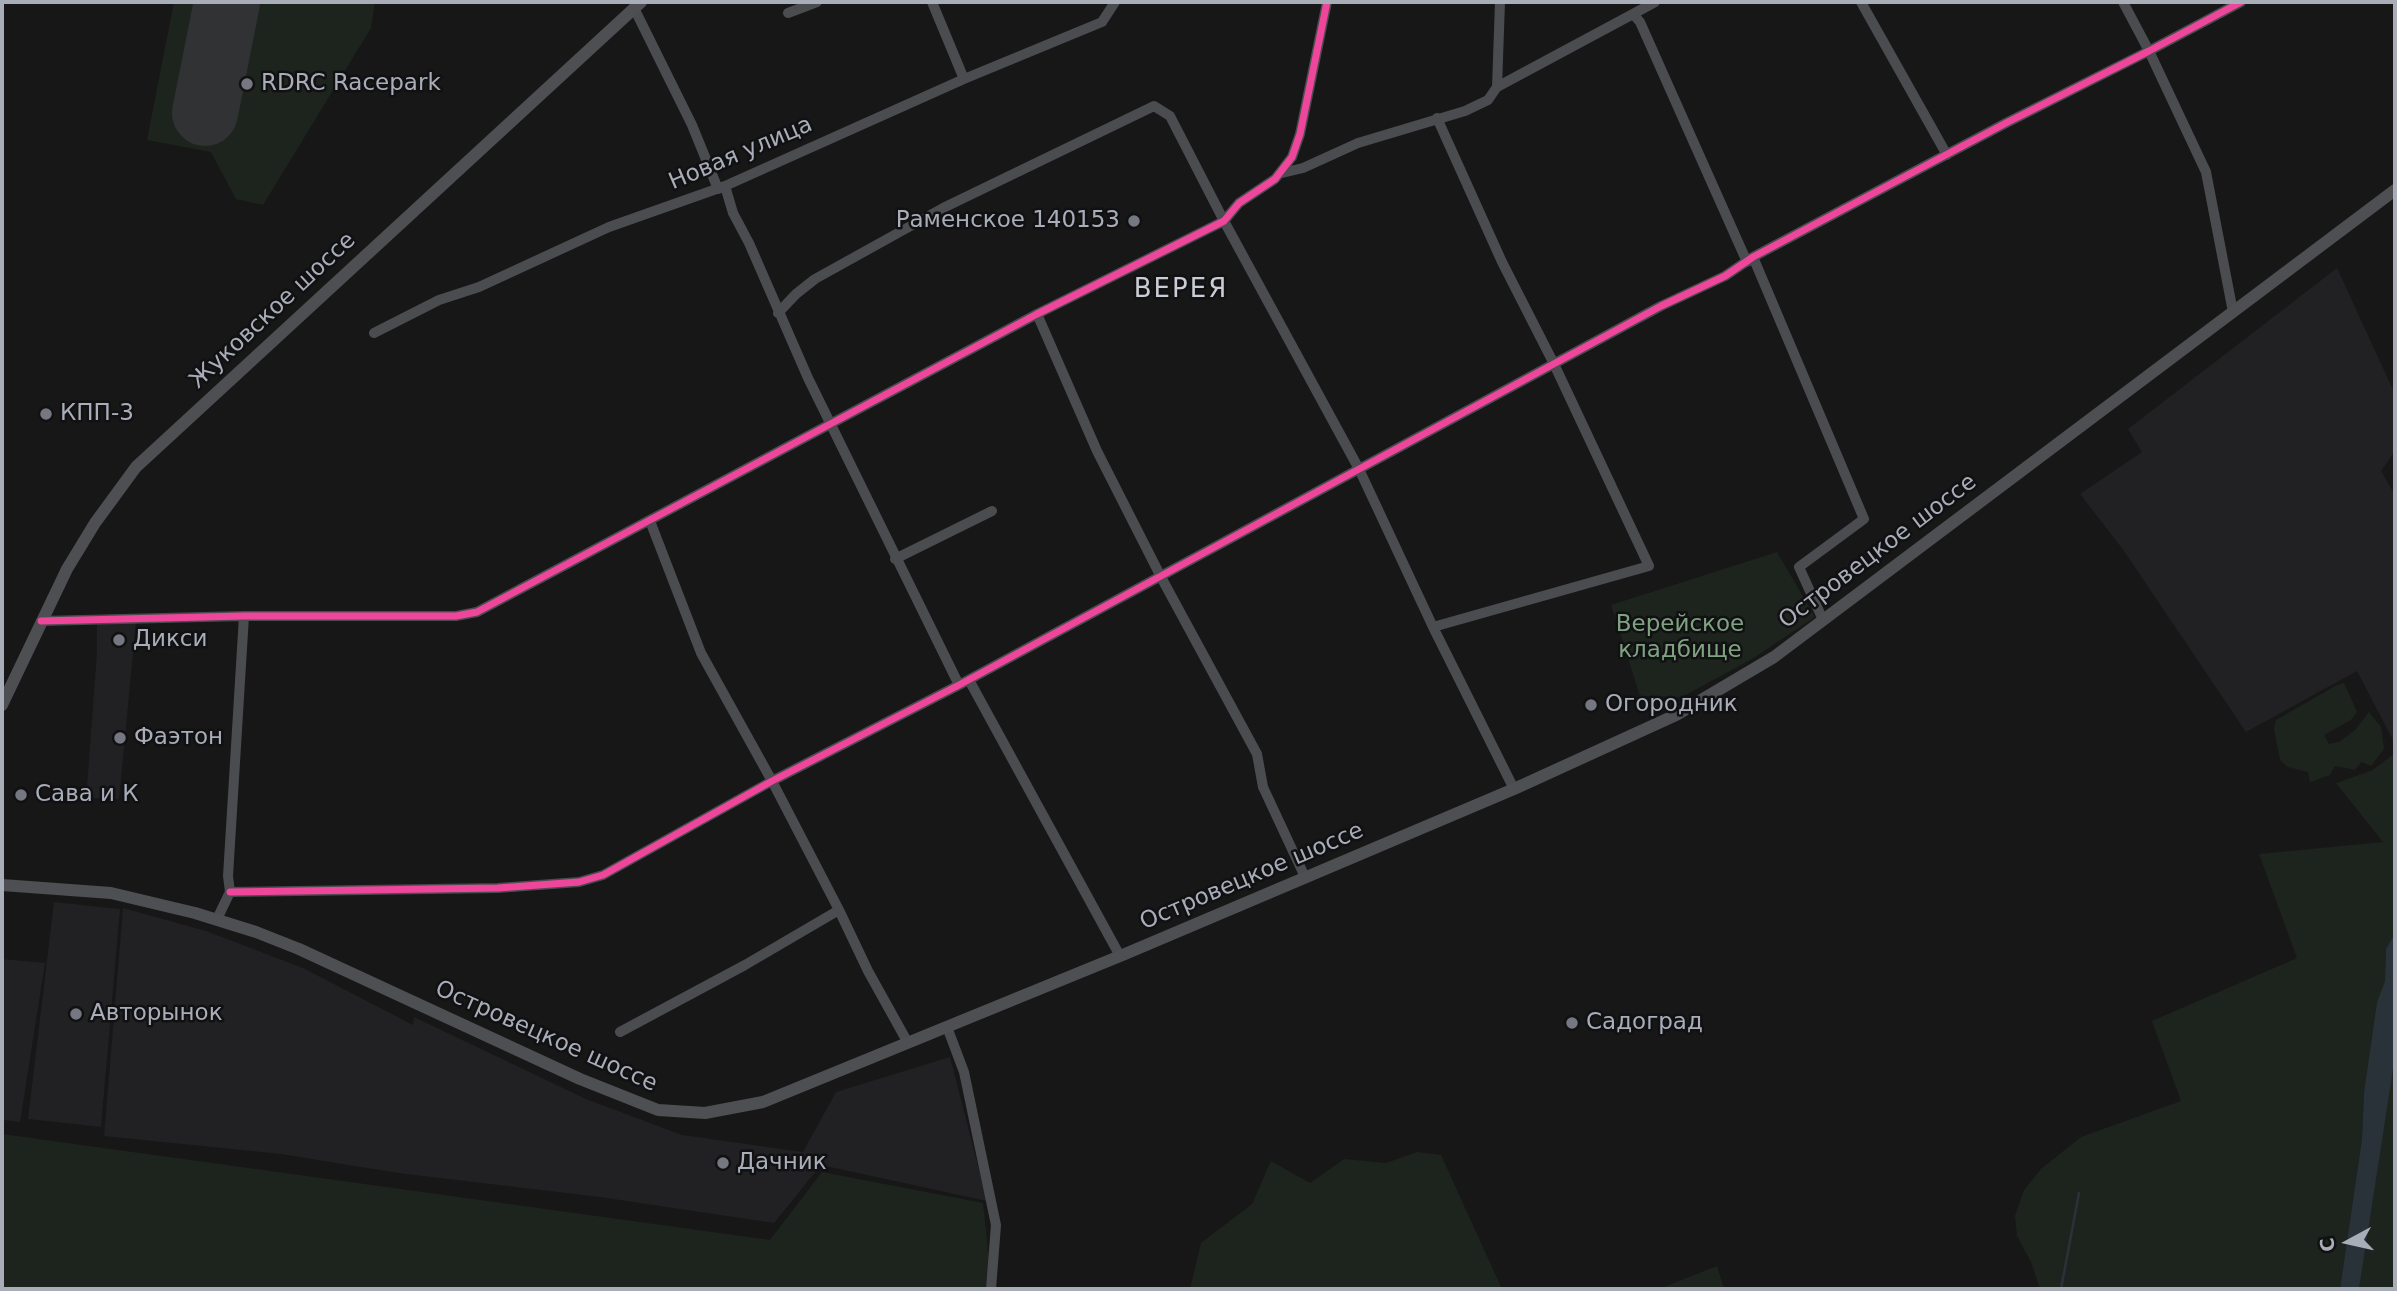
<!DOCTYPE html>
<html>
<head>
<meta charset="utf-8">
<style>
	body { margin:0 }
	#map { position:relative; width:2397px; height:1291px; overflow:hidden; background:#171717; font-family:"DejaVu Sans",sans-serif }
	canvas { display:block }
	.frame { position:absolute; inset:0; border:4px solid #a8adb8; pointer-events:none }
	.north { position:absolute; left:2313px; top:1207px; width:70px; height:70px; -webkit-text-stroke:5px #111113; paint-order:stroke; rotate:262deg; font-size:19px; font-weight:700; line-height:28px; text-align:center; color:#a8adb8 }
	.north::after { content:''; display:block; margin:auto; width:24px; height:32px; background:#a8adb8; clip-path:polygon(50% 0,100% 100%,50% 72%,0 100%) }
</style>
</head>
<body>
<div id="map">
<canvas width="2397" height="1291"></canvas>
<div class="frame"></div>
<div class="north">С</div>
</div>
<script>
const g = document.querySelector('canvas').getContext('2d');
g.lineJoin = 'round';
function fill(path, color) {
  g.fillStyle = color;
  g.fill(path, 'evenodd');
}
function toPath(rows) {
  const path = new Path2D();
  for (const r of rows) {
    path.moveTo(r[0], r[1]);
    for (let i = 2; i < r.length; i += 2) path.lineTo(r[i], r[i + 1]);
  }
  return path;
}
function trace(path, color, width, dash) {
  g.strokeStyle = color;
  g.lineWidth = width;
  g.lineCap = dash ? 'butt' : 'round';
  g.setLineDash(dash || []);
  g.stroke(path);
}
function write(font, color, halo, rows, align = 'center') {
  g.font = font + ' "DejaVu Sans",sans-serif';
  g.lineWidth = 5;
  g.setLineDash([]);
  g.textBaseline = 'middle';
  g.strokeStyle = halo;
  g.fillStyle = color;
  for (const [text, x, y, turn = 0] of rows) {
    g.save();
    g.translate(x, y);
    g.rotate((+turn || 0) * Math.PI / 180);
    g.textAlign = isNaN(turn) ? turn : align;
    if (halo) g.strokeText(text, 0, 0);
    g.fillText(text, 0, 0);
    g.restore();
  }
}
const built = toPath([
	[2337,268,2395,394,2395,451,2381,471,2395,495,2395,744,2357,671,2246,732,2124,551,2080,494,2142,452,2128,429],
	[136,622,119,799,93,798,87,787,97,652,97,624],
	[54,902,120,909,101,1127,28,1119],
	[123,908,206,931,303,968,413,1025,414,1017,586,1099,682,1135,803,1152,836,1092,950,1057,987,1201,821,1165,774,1223,600,1197,398,1173,281,1154,104,1136],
	[2,959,45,963,20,1122,2,1120]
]);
const green = toPath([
	[174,2,375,2,371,28,263,205,236,199,211,152,147,140],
	[1777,552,1815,617,1752,659,1682,697,1640,696,1611,605],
	[2344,683,2357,712,2351,720,2324,735,2329,744,2339,742,2355,730,2369,712,2381,727,2384,749,2371,766,2361,762,2355,770,2335,766,2330,775,2310,782,2308,772,2288,767,2280,760,2274,729,2276,720,2335,686],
	[2395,753,2395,933,2386,949,2385,981,2377,1002,2364,1092,2362,1139,2340,1289,2040,1289,2031,1262,2017,1236,2015,1216,2024,1190,2041,1169,2081,1137,2181,1101,2152,1021,2297,958,2259,854,2383,842,2336,783,2373,770],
	[2395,1056,2395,1289,2359,1289,2389,1088],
	[2,1134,770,1240,822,1172,983,1203,989,1261,986,1289,2,1289],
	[1417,1152,1441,1155,1502,1289,1190,1289,1201,1243,1252,1204,1271,1161,1310,1183,1344,1159,1386,1163],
	[1717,1266,1724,1289,1659,1289]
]);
const water = toPath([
	[2395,933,2395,1056,2359,1289,2340,1289,2362,1139,2364,1092,2377,1002,2385,981,2386,949]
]);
const stream = toPath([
	[2061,1289,2079,1193]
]);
const runway = toPath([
	[205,113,227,2]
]);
const minor = toPath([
	[932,2,964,79],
	[1861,2,1947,155],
	[2123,2,2149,51,2206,172,2233,312],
	[634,8,692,125,718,189],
	[788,13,817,2],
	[1633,14,1655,2],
	[1497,87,1633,14,1640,22,1747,262],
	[1282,173,1303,168,1358,143,1465,111,1488,100,1497,87,1500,2],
	[725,186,733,213,749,243,808,378,959,685],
	[1753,257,1864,519,1799,567,1823,620],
	[778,313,796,294,815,279,943,208,1154,106,1170,116,1224,221,1359,469,1433,627,1514,789],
	[1037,314,1097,451,1161,577,1257,754,1263,787,1305,877],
	[374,333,439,300,479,287,609,227,725,186,964,79,1102,22,1115,2],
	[650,521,701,653,772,781,839,910,868,971,908,1043],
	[895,559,992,511],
	[41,621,244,616,456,616,477,612,1037,314,1224,221,1239,203,1275,179,1292,157,1300,134,1327,2],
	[1433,627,1649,566,1554,364,1502,262,1437,118],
	[969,680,1120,956],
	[230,892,498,888,579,882,603,875,772,781,959,685,1661,306,1725,276,1753,257,2006,123,2149,51,2241,2],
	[217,919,230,892,228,876,244,616],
	[947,1027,964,1072,996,1225,991,1289],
	[620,1032,745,965,839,910]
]);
const major = toPath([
	[2,705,67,569,95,523,136,467,641,2],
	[2,885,111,893,195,913,256,932,299,949,580,1079,658,1110,705,1113,763,1102,1125,954,1514,789,1676,715,1774,657,2395,190]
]);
const cycleway = toPath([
	[41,621,244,616,456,616,477,612,1037,314,1224,221,1239,203,1275,179,1292,157,1300,134,1327,2],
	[230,892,498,888,579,882,603,875,772,781,959,685,1661,306,1725,276,1753,257,2006,123,2149,51,2241,2]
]);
const markers = [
	[247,84,7,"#757880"],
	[1134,221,7,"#757880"],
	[46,414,7,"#757880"],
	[119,640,7,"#757880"],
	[1591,705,7,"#757880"],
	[120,738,7,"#757880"],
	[21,795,7,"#757880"],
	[76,1014,7,"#757880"],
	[1572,1023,7,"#757880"],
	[723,1163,7,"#757880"]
];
const poiNames = [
	["RDRC Racepark",261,84],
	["Раменское 140153",1120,221,"right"],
	["КПП-3",60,414],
	["Дикси",133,640],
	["Огородник",1605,705],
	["Фаэтон",134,738],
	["Сава и К",35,795],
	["Авторынок",90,1014],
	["Садоград",1586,1023],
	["Дачник",737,1163]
];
const streetNames = [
	["Новая улица",741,154,-23],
	["Жуковское шоссе",273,311,-43],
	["Островецкое шоссе",1878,552,-37],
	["Островецкое шоссе",1252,877,-23],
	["Островецкое шоссе",546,1037,24]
];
const parkNames = [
	["Верейское",1680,625],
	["кладбище",1680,651]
];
const quarterNames = [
	["ВЕРЕЯ",1181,290]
];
fill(built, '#212123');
fill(green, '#1d241e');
fill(water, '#2a3239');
trace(stream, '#2a3239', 2.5);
trace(runway, '#313233', 66);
trace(minor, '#4b4c50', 10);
trace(major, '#4d4f52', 12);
trace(cycleway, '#ed469a', 7);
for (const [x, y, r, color] of markers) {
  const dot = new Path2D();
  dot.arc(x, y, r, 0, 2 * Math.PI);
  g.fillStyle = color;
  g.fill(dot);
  trace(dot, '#111113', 2.5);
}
write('23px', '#a8adb8', '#111113', poiNames, 'left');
write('23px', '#a8adb8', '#111113', streetNames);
write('23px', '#7fa381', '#111113', parkNames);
g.letterSpacing = '2px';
write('26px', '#c9ccd4', '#111113', quarterNames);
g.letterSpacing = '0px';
</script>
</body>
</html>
